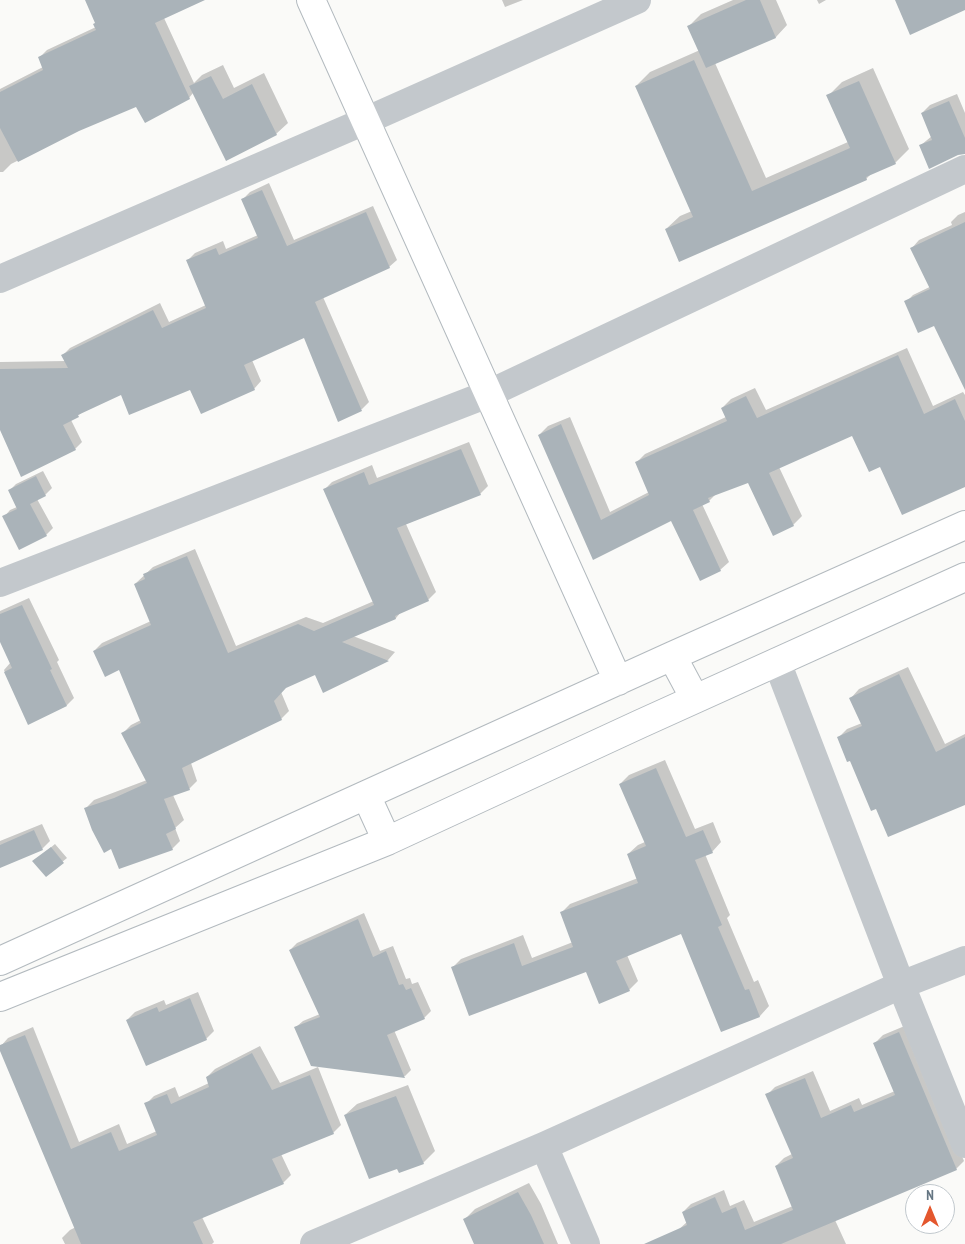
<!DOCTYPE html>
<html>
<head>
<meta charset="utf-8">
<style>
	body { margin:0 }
	#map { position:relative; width:965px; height:1244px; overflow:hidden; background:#fafaf8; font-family:"PT Sans Narrow",sans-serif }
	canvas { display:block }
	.north { position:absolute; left:905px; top:1184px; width:50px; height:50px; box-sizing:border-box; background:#fff; border:1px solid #c1c8cd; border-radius:50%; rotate:0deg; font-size:14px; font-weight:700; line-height:20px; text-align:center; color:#657683 }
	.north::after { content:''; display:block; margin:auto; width:18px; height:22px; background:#e4572e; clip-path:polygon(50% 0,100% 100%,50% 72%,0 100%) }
</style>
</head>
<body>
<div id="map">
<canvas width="965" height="1244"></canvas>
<div class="north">N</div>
</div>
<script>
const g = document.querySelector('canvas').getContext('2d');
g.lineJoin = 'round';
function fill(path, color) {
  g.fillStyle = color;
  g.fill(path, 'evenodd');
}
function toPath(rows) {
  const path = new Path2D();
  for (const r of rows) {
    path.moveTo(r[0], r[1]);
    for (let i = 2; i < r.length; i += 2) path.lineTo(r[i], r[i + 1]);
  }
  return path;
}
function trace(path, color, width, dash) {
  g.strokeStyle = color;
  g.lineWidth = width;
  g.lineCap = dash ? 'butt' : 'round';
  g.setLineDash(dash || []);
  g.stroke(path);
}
const shadow = toPath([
	[86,0,194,0,164,18,194,83,202,75,223,65,234,88,264,73,288,123,276,134,193,93,189,98,137,105,79,130,11,164,3,172,0,172,0,89,43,67,39,58,47,50,96,27,96,23],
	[502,0,523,0,505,7],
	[733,0,776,0,787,25,776,37,715,63,766,178,848,142,828,96,842,82,873,68,909,149,895,163,872,173,866,179,666,229,680,216,692,211,636,86,650,72,700,50,689,26,701,14],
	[817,0,826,0,819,4],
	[957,94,965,113,965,152,921,145,932,136,922,113,930,105],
	[269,183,294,240,373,206,397,260,389,267,323,297,369,402,362,409,338,420,305,336,252,360,261,381,254,389,191,388,121,393,83,412,71,420,82,442,75,449,0,427,0,362,66,361,63,355,70,348,160,303,169,322,206,305,188,260,195,253,223,241,226,249,258,235,243,199,250,192],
	[965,212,965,266,912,248,919,240,952,225,951,222,958,215],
	[942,281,957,311,906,302,913,295],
	[907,348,933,406,963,392,965,395,965,486,880,465,852,435,779,467,802,516,793,525,749,481,717,493,709,501,702,504,729,562,720,570,672,519,594,558,539,435,548,426,570,417,610,512,649,492,637,462,645,454,726,417,722,408,731,399,755,388,766,410],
	[469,442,488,486,480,494,406,524,436,592,428,600,401,612,396,618,353,636,395,652,388,660,323,691,316,673,287,686,281,692,289,711,281,719,191,763,197,781,189,789,173,795,184,820,175,828,180,841,172,849,112,847,86,808,94,800,147,780,123,733,131,725,141,720,120,668,94,651,102,643,151,621,135,584,153,567,195,549,236,646,306,617,323,623,374,601,324,490,332,482,372,465,377,478],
	[43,471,52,488,45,495,37,499,53,528,46,535,4,517,10,510,17,507,9,491,16,484],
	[29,598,59,660,57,662,74,698,67,705,29,723,4,670,11,662,0,639,0,611],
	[908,667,945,744,965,734,965,804,876,808,838,738,847,729,862,723,851,698,859,689],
	[665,760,695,829,713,822,721,842,712,852,705,854,730,915,727,918,754,982,758,980,769,1006,760,1016,722,1031,682,933,627,955,638,981,629,990,586,970,452,968,461,959,523,935,532,958,573,942,561,913,570,904,638,878,628,854,638,845,645,842,620,784,629,775],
	[42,824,50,841,42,849,0,867,0,841],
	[55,844,67,858,46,875,38,858],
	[364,913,380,951,393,946,406,979,410,978,412,984,418,982,431,1011,424,1018,394,1030,411,1070,405,1076,312,1065,296,1027,303,1021,320,1014,290,950,297,943],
	[198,992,214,1031,206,1039,127,1020,135,1012,164,1000,166,1005],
	[907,1025,964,1161,956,1169,835,1220,846,1244,683,1244,677,1231,687,1222,683,1212,691,1204,724,1190,730,1206,744,1200,754,1222,793,1206,776,1166,784,1158,792,1154,767,1095,775,1087,813,1071,830,1111,859,1098,862,1105,895,1091,875,1043,883,1035],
	[33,1027,79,1142,119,1124,127,1144,157,1131,146,1104,154,1096,175,1087,179,1097,209,1083,207,1077,215,1069,260,1046,280,1083,318,1067,341,1125,333,1133,281,1154,291,1175,283,1183,202,1217,214,1242,212,1244,65,1244,62,1238,70,1230,76,1227,0,1047,8,1038],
	[408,1085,435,1151,423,1163,398,1168,345,1115,357,1104],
	[529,1183,541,1204,558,1244,479,1244,464,1220,475,1209]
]);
const building = toPath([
	[85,0,205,0,155,23,190,99,145,123,136,107,79,131,18,162,0,128,0,92,43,70,38,57,96,30,93,24,95,23],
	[746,0,760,0,776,38,706,68,687,26],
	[895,0,965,0,965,10,910,35],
	[694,60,752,191,850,148,826,95,859,81,896,164,866,177,867,180,679,262,665,229,693,217,635,86],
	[211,76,223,99,252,84,277,135,226,161,189,86],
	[949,101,965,138,965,154,958,155,929,169,919,145,932,140,921,113],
	[262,190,287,246,366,212,390,268,315,302,362,411,338,422,304,338,244,365,255,390,201,414,190,390,129,415,121,395,78,415,79,417,63,425,76,450,21,477,0,430,0,369,68,368,61,355,153,310,162,328,206,308,186,260,216,248,219,255,258,238,241,199],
	[965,222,965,390,934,326,918,333,904,301,930,289,910,248],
	[898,355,924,414,955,399,965,421,965,487,902,515,880,467,869,472,852,436,769,473,794,526,773,536,748,483,708,498,710,502,693,510,721,571,700,581,671,521,593,560,538,435,561,424,601,520,649,495,635,462,727,421,721,408,746,396,757,418],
	[461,449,481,495,397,528,429,601,395,616,396,619,342,642,389,661,323,693,315,675,286,688,274,701,282,720,182,768,190,790,164,799,176,829,166,834,173,850,119,869,111,849,104,853,92,830,84,808,114,798,147,783,121,733,141,723,119,670,105,677,93,651,151,625,134,584,145,579,143,574,187,556,228,653,298,624,314,631,374,605,323,489,364,472,369,485],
	[36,476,46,496,30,504,47,536,19,550,2,516,17,509,8,490],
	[22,605,52,669,50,670,67,706,28,725,4,672,12,668,0,642,0,614],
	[899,674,936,752,965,737,965,805,888,837,876,809,871,811,850,761,847,762,837,737,862,726,849,698],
	[656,768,686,837,703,830,713,853,695,860,722,925,718,927,745,990,749,989,760,1017,721,1032,681,934,616,961,630,991,599,1004,586,972,469,1016,451,967,514,943,522,966,573,947,560,912,638,883,627,854,646,846,619,784],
	[34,830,43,850,0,868,0,845],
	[51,847,64,863,46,877,32,861],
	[358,919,373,957,386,951,399,985,403,984,406,990,411,988,425,1019,387,1035,405,1078,311,1066,294,1027,320,1017,289,950],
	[190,998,207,1040,146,1066,126,1020,157,1007,159,1012],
	[899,1032,957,1170,781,1244,644,1244,687,1225,682,1212,715,1197,722,1213,736,1207,745,1230,793,1210,775,1166,793,1158,765,1094,805,1078,821,1118,851,1105,854,1112,895,1095,873,1043],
	[25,1035,71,1149,111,1132,119,1151,157,1135,144,1103,167,1094,171,1104,209,1087,206,1077,252,1053,272,1090,310,1075,334,1134,272,1159,284,1184,193,1222,203,1244,81,1244,0,1051,0,1045],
	[396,1096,424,1164,399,1173,397,1169,369,1179,344,1115],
	[518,1192,531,1215,544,1244,474,1244,463,1219]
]);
const street = toPath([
	[0,279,365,121,637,0],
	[0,583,488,394,965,169],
	[777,662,901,985,965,1144],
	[544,1146,586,1244],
	[314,1244,544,1146,901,985,965,960]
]);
const secondary = toPath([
	[311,0,618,681],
	[672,656,695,699],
	[366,795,387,841],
	[0,961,672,656,965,525],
	[0,997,387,841,640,724,965,577]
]);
fill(shadow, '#0003');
fill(building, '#aab3b9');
trace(secondary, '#b3babf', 30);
trace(street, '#c3c8cc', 28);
trace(secondary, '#fff', 28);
</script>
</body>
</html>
